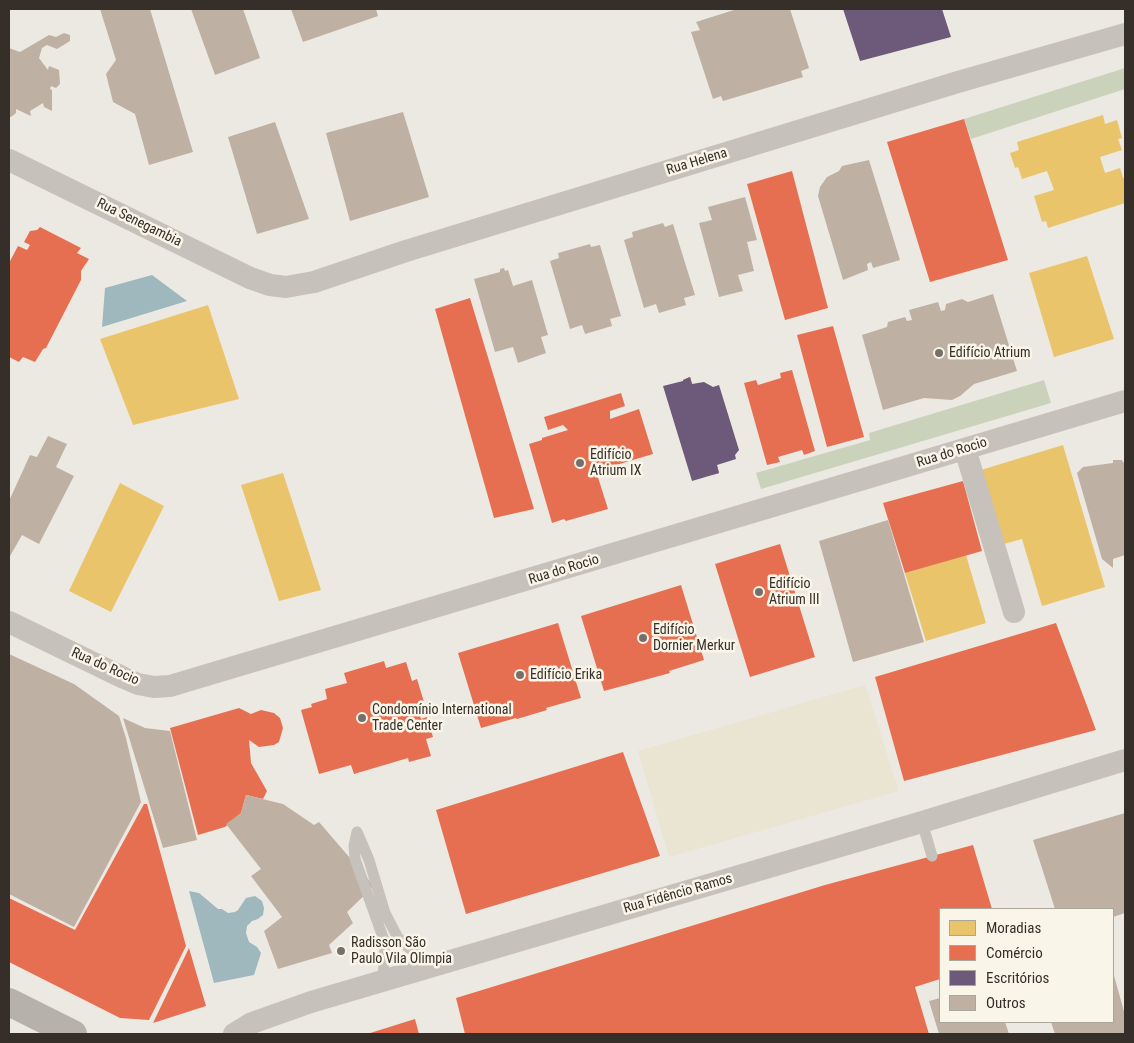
<!DOCTYPE html>
<html>
<head>
<meta charset="utf-8">
<style>
	body { margin:0 }
	#map { position:relative; width:1134px; height:1043px; overflow:hidden; background:#ece9e2; font-family:"Roboto Condensed",sans-serif }
	canvas { display:block }
	.frame { position:absolute; inset:0; border:10px solid #362f29; pointer-events:none }
	.legend { position:absolute; left:939px; top:908px; width:175px; height:115px; box-sizing:border-box; background:#f9f5e9; border:1px solid #aba69c; margin:0; padding:6px 9px; list-style:none; font-size:15px; color:#362f29 }
	.legend li { display:flex; align-items:center; gap:10px; height:25px }
	.legend b { width:25px; border:1px solid #aba69c }
</style>
</head>
<body>
<div id="map">
<canvas width="1134" height="1043"></canvas>
<div class="frame"></div>
<ul class="legend">
<li><b style="height:14px;background:#e9c46a"></b>Moradias</li>
<li><b style="height:14px;background:#e76f51"></b>Comércio</li>
<li><b style="height:14px;background:#6d597a"></b>Escritórios</li>
<li><b style="height:14px;background:#bfb0a4"></b>Outros</li>
</ul>
</div>
<script>
const g = document.querySelector('canvas').getContext('2d');
g.lineJoin = 'round';
function fill(path, color) {
  g.fillStyle = color;
  g.fill(path, 'evenodd');
}
function toPath(rows) {
  const path = new Path2D();
  for (const r of rows) {
    path.moveTo(r[0], r[1]);
    for (let i = 2; i < r.length; i += 2) path.lineTo(r[i], r[i + 1]);
  }
  return path;
}
function trace(path, color, width, dash) {
  g.strokeStyle = color;
  g.lineWidth = width;
  g.lineCap = dash ? 'butt' : 'round';
  g.setLineDash(dash || []);
  g.stroke(path);
}
function write(font, color, halo, rows, align = 'center') {
  g.font = font + ' "Roboto Condensed",sans-serif';
  g.lineWidth = 5;
  g.setLineDash([]);
  g.textBaseline = 'middle';
  g.strokeStyle = halo;
  g.fillStyle = color;
  for (const [text, x, y, turn = 0] of rows) {
    g.save();
    g.translate(x, y);
    g.rotate((+turn || 0) * Math.PI / 180);
    g.textAlign = isNaN(turn) ? turn : align;
    if (halo) g.strokeText(text, 0, 0);
    g.fillText(text, 0, 0);
    g.restore();
  }
}
const green = toPath([
	[1125,68,1125,89,971,139,964,119],
	[1044,380,1051,403,761,489,756,473,870,440,869,433]
]);
const plaza = toPath([
	[865,685,899,791,669,857,638,751]
]);
const water = toPath([
	[152,275,187,301,102,327,105,288],
	[189,891,199,893,218,909,222,909,228,913,235,912,238,910,246,898,255,896,262,901,264,908,263,915,258,919,252,921,247,926,246,933,249,942,257,947,261,953,254,975,214,983]
]);
const homes = toPath([
	[1103,115,1105,124,1117,120,1122,138,1118,139,1122,150,1100,157,1105,173,1120,168,1123,178,1125,177,1125,197,1124,197,1125,203,1048,228,1046,221,1042,222,1034,196,1054,190,1047,171,1022,179,1018,167,1015,168,1010,153,1019,150,1017,142],
	[1087,256,1114,339,1054,357,1029,273],
	[208,305,239,399,133,425,100,339],
	[1063,445,1105,587,1042,606,1022,539,1004,544,981,470],
	[283,473,321,590,279,601,241,485],
	[120,483,164,506,111,612,69,591],
	[966,555,986,623,926,641,905,573]
]);
const shops = toPath([
	[964,119,1008,260,930,282,887,142],
	[792,171,828,308,785,320,747,184],
	[40,227,81,248,77,253,89,259,81,271,81,280,46,348,43,349,35,362,23,357,19,362,9,357,9,263,18,246,27,250,30,245,24,242,30,231,37,230],
	[470,298,534,509,494,518,435,309],
	[833,326,864,437,827,447,797,335],
	[792,370,815,451,804,455,802,450,778,457,780,462,767,465,744,383,756,380,758,385,781,378,780,373],
	[690,377,697,400,710,406,716,412,719,421,721,436,716,447,713,451,719,473,712,475,708,460,696,456,688,450,683,444,678,433,680,416,687,398,683,380],
	[621,393,625,406,610,411,610,419,639,409,653,454,596,471,608,509,566,521,564,519,552,523,529,444,542,440,542,438,568,430,563,425,548,430,544,417],
	[963,481,982,551,905,573,883,503],
	[780,544,815,657,750,677,715,564],
	[681,585,704,660,669,671,670,673,604,691,581,616],
	[558,623,581,698,546,708,547,710,517,719,516,718,481,728,458,653],
	[1056,623,1096,730,904,781,875,677],
	[384,661,386,668,406,662,412,681,417,679,424,702,417,704,421,719,427,717,433,737,426,739,431,756,409,762,408,758,354,774,351,765,319,774,301,710,312,707,311,704,327,699,325,689,347,683,344,673],
	[239,708,251,714,261,710,274,713,280,718,283,728,279,742,274,745,259,747,249,740,251,763,267,791,263,799,246,795,241,813,225,827,198,835,170,728],
	[623,752,660,856,466,914,436,810],
	[144,804,147,804,186,946,149,1020,120,1018,9,962,9,898,75,930],
	[973,845,992,909,940,909,940,979,915,987,929,1034,465,1034,456,998,825,885],
	[189,948,206,1006,153,1023],
	[415,1019,419,1034,367,1034]
]);
const offices = toPath([
	[843,9,942,9,951,37,860,61],
	[690,377,692,384,704,382,713,387,719,385,739,450,735,455,736,459,717,465,719,473,692,481,663,386,683,381,683,380]
]);
const building = toPath([
	[100,9,150,9,193,152,149,165,135,114,113,102,106,74,116,60],
	[191,9,243,9,260,58,215,75],
	[291,9,376,9,378,16,303,42],
	[737,9,790,9,809,68,801,71,803,77,723,101,721,96,713,99,691,32,700,30,696,22],
	[64,33,70,35,70,41,57,49,47,45,42,48,39,58,48,70,49,66,59,70,60,84,56,88,51,86,50,89,52,90,52,111,44,107,43,103,30,111,31,116,16,109,16,113,11,117,9,116,9,48,20,52,49,35,56,37],
	[403,112,429,197,350,221,326,133],
	[275,122,309,219,257,234,228,137],
	[869,160,900,260,873,268,871,262,867,264,868,270,843,280,818,196,820,187,827,177,839,171,842,166],
	[745,197,757,240,747,242,754,271,738,275,743,291,719,297,699,223,712,220,708,207],
	[663,223,665,227,673,224,695,295,684,298,686,305,659,313,656,304,644,308,624,240,633,237,632,232],
	[590,244,591,247,600,245,621,316,610,319,612,326,585,334,582,325,570,329,550,261,559,258,558,253],
	[504,268,505,271,508,270,513,286,532,280,548,335,541,337,546,353,518,363,513,347,495,352,474,279,500,272,500,269],
	[993,294,1017,371,974,384,960,396,952,400,924,398,883,410,862,335,887,327,888,322,905,317,907,321,912,320,909,310,938,302,941,311,945,310,946,304,962,299,968,302],
	[48,436,67,444,56,467,74,476,39,544,22,535,9,558,9,501,30,455,37,457],
	[1113,460,1122,460,1123,462,1125,463,1125,555,1113,559,1113,568,1102,559,1077,473,1083,467,1113,463],
	[888,520,924,642,853,662,819,541],
	[9,654,74,684,119,716,126,738,141,802,74,927,9,894],
	[123,718,145,728,170,731,197,840,163,848],
	[246,795,283,804,314,825,319,822,374,886,347,912,353,923,329,945,332,953,278,969,264,931,282,917,251,876,261,869,226,824,241,813],
	[1125,813,1125,913,1113,917,1113,909,1055,909,1033,840],
	[1113,972,1125,1015,1125,1034,1055,1034,1051,1022,1113,1022],
	[940,998,940,1022,1005,1022,1009,1034,939,1034,929,1001]
]);
const lane = toPath([
	[922,822,932,856],
	[357,832,369,860,385,913,398,938,431,967],
	[357,832,354,846,355,859,385,943,383,981]
]);
const street = toPath([
	[9,160,250,278,270,285,286,287,314,282,406,251,958,82,1125,34],
	[965,449,1014,612],
	[9,622,124,678,138,684,154,687,170,686,1125,401],
	[234,1034,252,1023,311,1002,922,822,1125,760]
]);
const secondary = toPath([
	[9,1002,73,1034]
]);
const markers = [
	[939,353,5,"#76706a"],
	[580,463,5,"#76706a"],
	[759,592,5,"#76706a"],
	[643,638,5,"#76706a"],
	[520,675,5,"#76706a"],
	[362,718,5,"#76706a"],
	[341,951,5,"#76706a"]
];
const streetNames = [
	["Rua Helena",697,162,-17],
	["Rua Senegambia",139,223,26],
	["Rua do Rocio",952,453,-17],
	["Rua do Rocio",564,570,-17],
	["Rua do Rocio",105,667,24],
	["Rua Fidêncio Ramos",678,894,-16]
];
const poiNames = [
	["Edifício Atrium",949,353],
	["Edifício",590,455],
	["Atrium IX",590,471],
	["Edifício",769,584],
	["Atrium III",769,600],
	["Edifício",653,630],
	["Dornier Merkur",653,646],
	["Edifício Erika",530,675],
	["Condomínio International",372,710],
	["Trade Center",372,726],
	["Radisson São",351,943],
	["Paulo Vila Olimpia",351,959]
];
fill(green, '#cad2bc');
fill(plaza, '#eae4d2');
fill(water, '#9eb8be');
fill(homes, '#e9c46a');
fill(shops, '#e76f51');
fill(offices, '#6d597a');
fill(building, '#bfb0a4');
trace(lane, '#c6c1ba', 11);
trace(street, '#c6c1ba', 22);
trace(secondary, '#b6b2ab', 28);
for (const [x, y, r, color] of markers) {
  const dot = new Path2D();
  dot.arc(x, y, r, 0, 2 * Math.PI);
  g.fillStyle = color;
  g.fill(dot);
  trace(dot, '#f9f5e9', 2);
}
write('14px', '#362f29', '#f9f5e9', streetNames);
write('14px', '#362f29', '#f9f5e9', poiNames, 'left');
</script>
</body>
</html>
